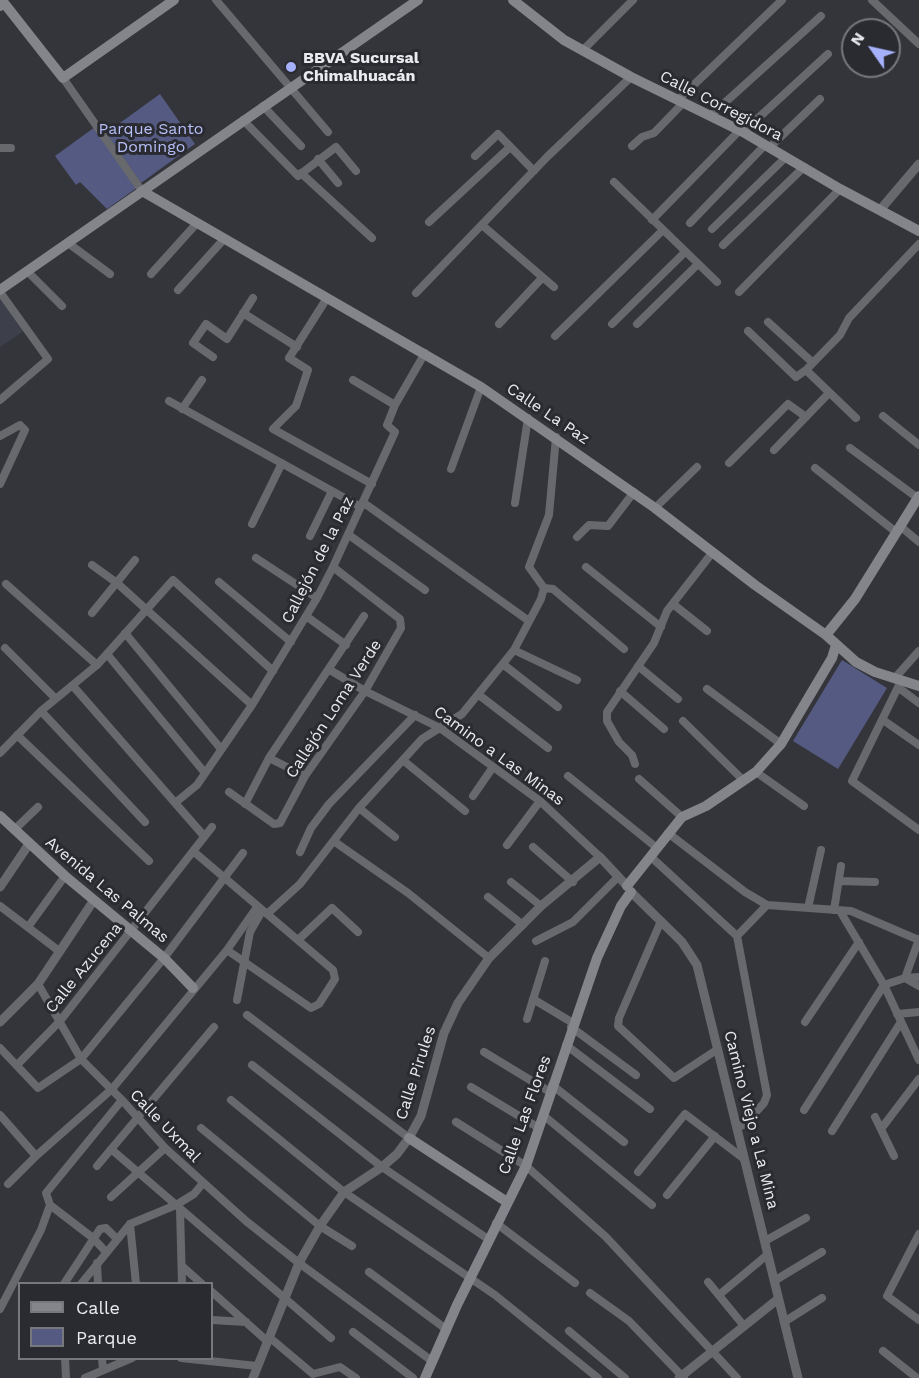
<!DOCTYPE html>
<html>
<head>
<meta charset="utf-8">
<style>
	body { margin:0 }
	#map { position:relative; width:919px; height:1378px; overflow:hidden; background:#34353b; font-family:"Work Sans",sans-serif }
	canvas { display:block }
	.legend { position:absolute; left:18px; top:1282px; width:195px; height:78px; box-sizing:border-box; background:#2a2b31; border:2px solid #77787d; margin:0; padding:8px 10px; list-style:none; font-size:18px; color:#eaebee }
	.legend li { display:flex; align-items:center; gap:12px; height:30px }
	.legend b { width:30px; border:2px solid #77787d }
	.north { position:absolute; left:841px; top:18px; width:60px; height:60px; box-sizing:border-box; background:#2a2b31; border:2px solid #77787d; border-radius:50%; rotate:304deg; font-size:16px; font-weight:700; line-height:24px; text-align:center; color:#eaebee }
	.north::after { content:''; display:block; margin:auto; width:21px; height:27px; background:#a6b1fc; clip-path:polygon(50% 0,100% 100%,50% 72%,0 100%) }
</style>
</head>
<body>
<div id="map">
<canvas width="919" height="1378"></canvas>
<ul class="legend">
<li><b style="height:8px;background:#84858a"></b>Calle</li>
<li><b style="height:16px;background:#545a81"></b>Parque</li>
</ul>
<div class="north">N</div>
</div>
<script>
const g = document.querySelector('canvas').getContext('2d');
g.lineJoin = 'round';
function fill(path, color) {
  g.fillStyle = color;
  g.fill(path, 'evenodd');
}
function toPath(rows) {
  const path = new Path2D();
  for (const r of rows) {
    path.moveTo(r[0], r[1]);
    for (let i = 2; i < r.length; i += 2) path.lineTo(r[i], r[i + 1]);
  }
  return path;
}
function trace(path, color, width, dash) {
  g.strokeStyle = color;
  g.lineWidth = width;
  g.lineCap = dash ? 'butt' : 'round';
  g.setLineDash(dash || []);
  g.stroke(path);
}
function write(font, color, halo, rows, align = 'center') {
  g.font = font + ' "Work Sans",sans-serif';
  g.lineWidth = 6;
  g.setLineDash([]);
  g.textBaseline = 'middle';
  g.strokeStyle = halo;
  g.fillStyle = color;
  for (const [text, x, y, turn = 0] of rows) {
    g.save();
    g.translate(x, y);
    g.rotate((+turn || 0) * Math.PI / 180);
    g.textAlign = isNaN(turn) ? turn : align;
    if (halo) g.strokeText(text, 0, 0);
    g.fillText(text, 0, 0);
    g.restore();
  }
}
const built = toPath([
	[0,295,27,329,0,347]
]);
const green = toPath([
	[160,94,195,144,141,183,106,133],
	[95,127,138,187,107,209,80,182,76,185,55,156],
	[842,660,887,688,838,769,793,741]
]);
const minor = toPath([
	[216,0,328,132],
	[872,0,919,44],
	[583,50,633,0],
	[63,78,142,191],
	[678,100,782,0],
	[263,106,301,146],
	[710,116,821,16],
	[243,120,298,176,336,147,356,171],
	[743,132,828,54],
	[632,146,642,137,654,133,683,103],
	[770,147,820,99],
	[0,148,11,148],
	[475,156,498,134,534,171],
	[318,159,338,183],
	[301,173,372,238],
	[614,182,717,282],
	[652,220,739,131],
	[429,222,510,147],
	[690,223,765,145],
	[482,225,554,287],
	[712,229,786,157],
	[68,243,110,274],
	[723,245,804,167],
	[27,271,62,306],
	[151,274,197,223],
	[178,290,224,239],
	[0,292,48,359,0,400],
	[739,292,840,189],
	[416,293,548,156,631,77],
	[327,298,289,358,308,370,296,406,273,429,372,484],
	[243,313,297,347],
	[768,322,812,362],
	[499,324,542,278],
	[612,324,685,252],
	[637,324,698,264],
	[748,331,796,377,806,370,840,335,849,318,919,244],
	[555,336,663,230],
	[213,357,193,343,206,324,227,339,253,298],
	[806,370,856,418],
	[353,380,395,405],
	[169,401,361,507],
	[182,409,202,380],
	[883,416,919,445],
	[0,436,20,425,25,430,0,484],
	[850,448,919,499],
	[774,450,829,393],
	[729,463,788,404,806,417],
	[815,468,896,532],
	[451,469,481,387],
	[364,503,529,621],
	[515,503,528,418],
	[655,508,697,467],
	[252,524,282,463],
	[900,526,919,542],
	[349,535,425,590],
	[310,536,332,491],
	[577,537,589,525,608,526,634,492],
	[256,558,317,598],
	[92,565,117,583,252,705],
	[586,567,661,627],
	[219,582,291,642],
	[6,584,97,665],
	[544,588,553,589,624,649],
	[673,604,707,631],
	[92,613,135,560],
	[306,616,346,645],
	[125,633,221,749],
	[5,648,55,698],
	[514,650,577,680],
	[107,654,205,773],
	[504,665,558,707],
	[638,666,678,699],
	[330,670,365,691,440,728,540,801,600,857],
	[894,679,919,651],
	[901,681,852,781,919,830],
	[73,686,204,836],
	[899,688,919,703],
	[707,689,781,744],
	[620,691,664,729],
	[479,695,548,748],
	[41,711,145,822],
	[883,720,919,745],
	[683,721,744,781],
	[17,735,149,861],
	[0,753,41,711,97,665,173,580,273,671],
	[269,758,305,776],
	[404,761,465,811],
	[635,764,632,755,619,742,607,721,607,712,654,643,667,611,712,553],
	[756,772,804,806],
	[568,776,657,848],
	[639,779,682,817],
	[229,792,274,824,280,823,305,776,365,691,401,628,400,619,333,567],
	[473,796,493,767],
	[175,803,197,785,252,705,317,598,333,567,395,432,387,425,395,405,425,353],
	[245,804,269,758,364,616],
	[359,808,395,837],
	[14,830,38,807],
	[668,833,745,892,767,905,851,911,919,940],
	[335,842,408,893,489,958],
	[507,845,540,801],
	[533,847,573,882],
	[193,851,333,970,335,979,319,1004,311,1008,227,950],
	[300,852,311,828,329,804,415,715],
	[650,856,737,936],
	[839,881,875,882],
	[511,882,541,906],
	[488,897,523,925],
	[0,906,59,951],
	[808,908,821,850],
	[834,910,841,866],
	[840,911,884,985,919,1060],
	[267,914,300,884,359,808,422,739,462,714,514,650,541,599,544,588,529,567,549,515,556,437],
	[661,921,619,1018,618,1026,674,1078,718,1049],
	[28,927,65,876],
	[737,936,767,1095,764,1103,745,1124,737,1128],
	[737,936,767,905],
	[299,939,332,908,358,932],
	[919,939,905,978,919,986],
	[536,941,573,922,618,877],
	[38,984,81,1059,122,1100,165,1148,246,1221,299,1263,432,1361],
	[884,985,905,978,919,977],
	[533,999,573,1023],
	[237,1000,250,932,262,911],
	[897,1014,919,1012],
	[247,1015,409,1138],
	[527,1019,545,961],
	[805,1022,859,942],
	[571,1027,636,1075],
	[566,1045,650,1109],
	[0,1048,38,1088,81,1059,164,958,243,853],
	[484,1052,550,1092],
	[17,1065,60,1021,212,827],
	[252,1065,382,1167,488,1239],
	[552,1085,624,1142],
	[471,1087,539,1128],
	[231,1100,344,1192,495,1295,598,1378],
	[804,1110,884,985],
	[0,1115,36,1156],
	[543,1115,652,1205],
	[875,1117,894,1156],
	[456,1122,526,1166,606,1237,737,1378],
	[201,1128,320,1226,352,1246],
	[881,1129,919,1079],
	[832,1131,901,1022],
	[111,1149,331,1338],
	[97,1166,214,1027],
	[638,1172,685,1114,743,1158],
	[8,1184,36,1156,112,1089,227,950,257,907],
	[667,1195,715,1136],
	[111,1197,165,1148],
	[180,1209,182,1284],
	[496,1223,575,1283],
	[130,1224,136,1284],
	[919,1234,887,1296,919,1320],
	[765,1241,806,1218],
	[106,1252,93,1238,50,1205,46,1193,122,1100],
	[97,1263,98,1284],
	[183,1267,202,1284],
	[369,1272,446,1329],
	[774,1281,822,1252],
	[708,1282,744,1326],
	[64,1284,100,1229,106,1228,117,1239],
	[81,1284,130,1224,176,1205,194,1194,203,1183],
	[212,1292,267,1341],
	[590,1293,629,1321,684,1378],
	[719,1295,767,1255],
	[0,1309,41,1230,50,1205],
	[212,1320,246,1322],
	[784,1322,822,1298],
	[569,1331,625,1378],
	[353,1332,413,1378],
	[269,1337,313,1374,340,1367,356,1378],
	[883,1351,917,1378],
	[65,1358,66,1378],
	[102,1358,103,1370],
	[181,1358,257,1366],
	[85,1378,132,1358]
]);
const tertiary = toPath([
	[880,210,919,164],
	[0,887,29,844],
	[631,892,682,942,697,965,798,1378],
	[0,1022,38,984,94,900],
	[253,1378,299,1263,320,1226,344,1192,382,1167,397,1154,409,1138,421,1116,444,1033,458,1003,489,958,541,906,600,857,627,886],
	[679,1378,778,1299]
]);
const secondary = toPath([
	[513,0,564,40,631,77,743,132,840,189,919,231],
	[0,6,4,3,63,78,174,0],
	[142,191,481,387,655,508,755,585,826,635,856,662,875,672,919,686],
	[0,290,418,0],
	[826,635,855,599,919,496],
	[0,816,65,876,164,958,193,988],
	[627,886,682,817,706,806,756,772,781,744,832,658,836,645],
	[409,1138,507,1202],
	[425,1378,457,1305,526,1166,597,958,621,906,631,892]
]);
const markers = [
	[291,67,6,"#a6b1fc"]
];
const poiNames = [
	["BBVA Sucursal",303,58],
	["Chimalhuacán",303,76]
];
const streetNames = [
	["Calle Corregidora",721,106,27],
	["Calle La Paz",548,414,34],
	["Callejón de la Paz",318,560,-63],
	["Callejón Loma Verde",334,709,-57],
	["Camino a Las Minas",499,756,36],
	["Avenida Las Palmas",107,890,40],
	["Calle Azucena",84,968,-51],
	["Calle Pirules",416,1073,-72],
	["Calle Las Flores",525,1115,-70],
	["Camino Viejo a La Mina",751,1120,76],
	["Calle Uxmal",165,1126,46]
];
const parkNames = [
	["Parque Santo",151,129],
	["Domingo",151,147]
];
fill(built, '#3d3f4b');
fill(green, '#545a81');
trace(minor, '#68696c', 8);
trace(tertiary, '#68696c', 9);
trace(secondary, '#84858a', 10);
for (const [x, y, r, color] of markers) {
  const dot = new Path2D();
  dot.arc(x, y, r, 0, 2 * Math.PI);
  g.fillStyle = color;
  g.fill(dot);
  trace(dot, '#2a2b31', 2);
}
write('bold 16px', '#eaebee', '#2a2b31', poiNames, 'left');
write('16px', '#eaebee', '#2a2b31', streetNames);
write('16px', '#b6bff7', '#2a2b31', parkNames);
</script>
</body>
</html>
